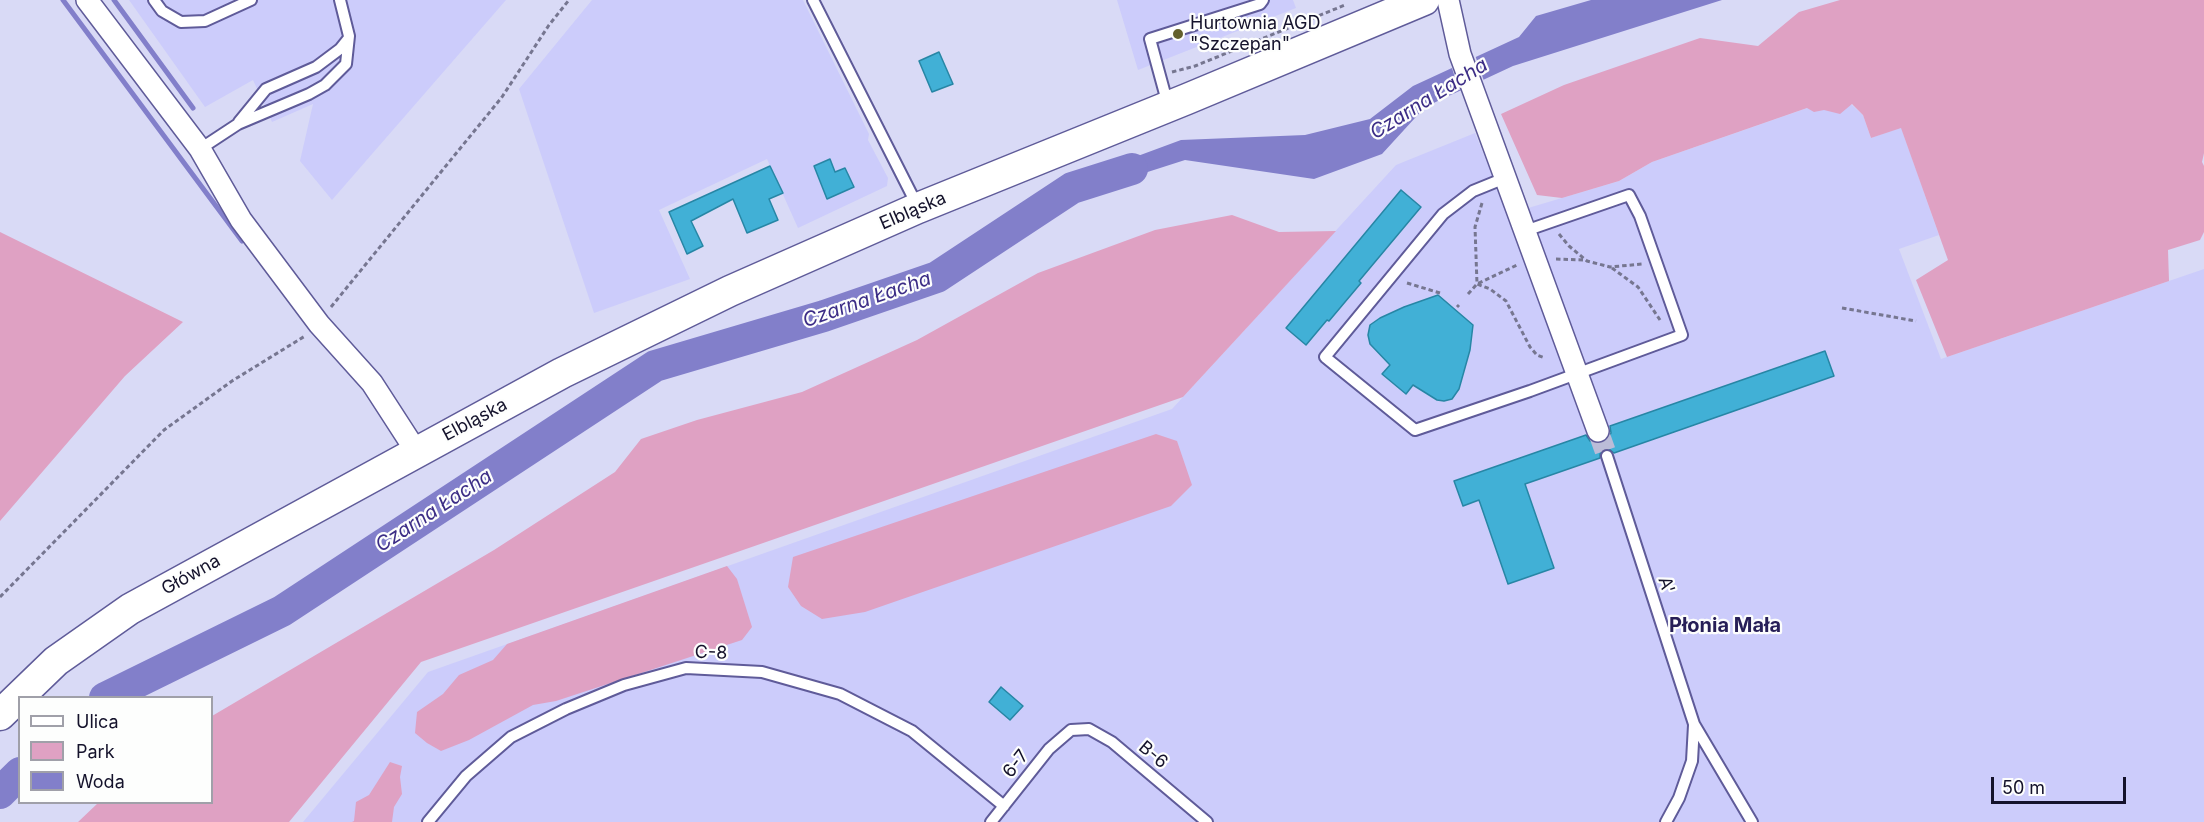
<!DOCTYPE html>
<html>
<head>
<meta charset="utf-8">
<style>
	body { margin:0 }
	#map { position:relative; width:2204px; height:822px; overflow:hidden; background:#d9daf6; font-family:Inter,sans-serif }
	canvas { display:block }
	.legend { position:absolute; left:18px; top:696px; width:195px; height:108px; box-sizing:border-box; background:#fdfefd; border:2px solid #a0a0a9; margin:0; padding:8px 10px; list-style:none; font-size:18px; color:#14122b }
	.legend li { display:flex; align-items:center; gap:12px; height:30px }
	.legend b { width:30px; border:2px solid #a0a0a9 }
	.scale { position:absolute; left:1991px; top:777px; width:135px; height:27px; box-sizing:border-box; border:3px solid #14122b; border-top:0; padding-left:8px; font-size:18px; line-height:21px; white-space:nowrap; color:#14122b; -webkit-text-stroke:4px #fdfefd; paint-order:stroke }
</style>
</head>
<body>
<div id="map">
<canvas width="2204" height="822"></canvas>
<ul class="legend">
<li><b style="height:8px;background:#fff"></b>Ulica</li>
<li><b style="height:16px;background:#dfa1c3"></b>Park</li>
<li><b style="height:16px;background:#827fca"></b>Woda</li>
</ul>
<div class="scale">50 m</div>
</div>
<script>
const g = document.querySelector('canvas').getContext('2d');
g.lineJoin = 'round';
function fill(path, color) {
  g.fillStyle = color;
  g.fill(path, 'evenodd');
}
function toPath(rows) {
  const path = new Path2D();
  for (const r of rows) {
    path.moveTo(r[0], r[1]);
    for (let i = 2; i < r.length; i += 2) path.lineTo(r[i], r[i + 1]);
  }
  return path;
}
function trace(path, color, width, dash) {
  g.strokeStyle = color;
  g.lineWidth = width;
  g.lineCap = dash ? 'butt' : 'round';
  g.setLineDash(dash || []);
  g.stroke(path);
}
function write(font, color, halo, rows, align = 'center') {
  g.font = font + ' Inter,sans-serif';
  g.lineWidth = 4.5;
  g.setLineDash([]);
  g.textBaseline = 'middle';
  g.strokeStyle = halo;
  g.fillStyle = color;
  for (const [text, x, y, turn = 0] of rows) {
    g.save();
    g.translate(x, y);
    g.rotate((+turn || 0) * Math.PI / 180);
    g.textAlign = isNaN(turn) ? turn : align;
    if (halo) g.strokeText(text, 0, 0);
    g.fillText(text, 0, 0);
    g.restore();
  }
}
const built = toPath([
	[129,0,506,0,332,200,300,161,313,104,272,122,253,80,205,107],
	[592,0,803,0,869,134,868,140,888,178,887,186,798,228,767,159,659,210,690,279,594,313,519,89],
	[1117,0,1293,0,1296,8,1138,70],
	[1842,96,1863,115,1871,138,1901,127,1939,235,1899,249,1941,359,2204,269,2204,822,303,822,428,672,1172,409,1396,165,1475,133,1508,214,1619,181,1652,162]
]);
const green = toPath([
	[1840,0,2204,0,2204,153,2202,162,2204,166,2204,232,2200,240,2168,250,2169,281,1947,357,1916,280,1948,260,1901,128,1871,138,1863,115,1852,104,1840,114,1824,110,1814,112,1807,108,1652,162,1619,181,1562,198,1537,195,1501,114,1564,85,1700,38,1758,46,1799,12],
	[1232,215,1279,232,1336,231,1183,397,421,662,289,822,78,822,98,803,212,802,212,716,494,550,615,472,641,439,697,420,802,392,917,340,1038,273,1155,230],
	[0,232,183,322,125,376,0,521],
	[1156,434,1177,441,1192,485,1171,506,865,612,822,619,801,606,788,587,793,557],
	[727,566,737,579,752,627,742,640,556,701,533,705,469,740,441,751,427,743,415,733,417,712,443,694,459,675,493,660,507,644],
	[390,762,402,766,400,777,402,794,394,807,392,822,352,822,354,821,356,802,369,795]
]);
const water = toPath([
	[1591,0,1722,0,1513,66,1425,107,1382,154,1314,179,1185,160,1076,195,1108,167,1181,140,1305,135,1370,119,1413,86,1519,37,1536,16]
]);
const pier = toPath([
	[1475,55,1484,81,1459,90,1451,65]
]);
const stream = toPath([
	[63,0,242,241],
	[114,0,193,108]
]);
const river = toPath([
	[105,698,282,611,655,366,824,316,937,277,1072,188,1132,169],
	[0,793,20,773]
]);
const building = toPath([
	[939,52,953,84,932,92,919,61,939,52],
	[830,159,835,172,845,168,854,187,827,199,814,166,830,159],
	[770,166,783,193,769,199,778,220,747,233,733,199,691,221,703,246,687,254,669,212,770,166],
	[1401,190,1421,207,1359,281,1361,283,1329,321,1327,320,1306,345,1286,328,1401,190],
	[1438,295,1473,325,1470,350,1459,389,1452,399,1444,401,1437,400,1413,385,1406,394,1382,374,1390,365,1370,344,1368,335,1370,325,1380,318,1404,307,1438,295],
	[1825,351,1834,376,1614,453,1609,449,1604,449,1600,454,1600,458,1525,484,1554,568,1508,584,1479,500,1463,506,1454,481,1586,435,1590,441,1602,443,1608,439,1611,433,1610,426,1825,351],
	[1001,687,1023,706,1010,720,989,702,1001,687]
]);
const minorTunnel = toPath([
	[1598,431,1607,456]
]);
const path = toPath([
	[1172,72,1195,66,1345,5],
	[1482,203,1475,227,1477,284,1490,289,1506,301,1530,347,1537,355,1545,358],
	[1559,234,1569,246,1587,261,1610,267,1642,264],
	[1556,259,1585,260],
	[1612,268,1638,287,1660,320],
	[1407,283,1440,293],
	[1468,294,1477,284,1517,265],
	[331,307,502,97,549,25,569,0],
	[1457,307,1459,305],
	[1842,308,1916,321],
	[0,597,164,430,232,381,305,336]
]);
const service = toPath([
	[154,0,162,11,181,22,205,21,251,0],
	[813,0,918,207],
	[1168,105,1150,39,1260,4,1263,0],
	[239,122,266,89,316,67,340,49,348,39],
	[200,149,238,124,309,94,325,85,346,64,349,36,340,0],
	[1505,178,1473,191,1443,214,1325,357,1415,430,1530,391,1682,335,1640,216,1629,195,1525,231],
	[1607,456,1694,724,1752,822],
	[428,822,466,776,511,737,566,709,624,685,686,668,762,672,840,694,912,731,1004,806],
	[991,822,1049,749,1071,730,1089,729,1112,742,1207,822],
	[1666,822,1679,798,1692,761,1694,725]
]);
const minor = toPath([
	[87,0,200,149,241,220,319,324,372,383,416,451],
	[1448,0,1460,54,1598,431]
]);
const secondary = toPath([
	[0,715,56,661,130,609,562,373,730,291,918,208,1187,99,1424,0]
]);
const markers = [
	[1178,34,6,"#63602c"]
];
const poiNames = [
	["Hurtownia AGD",1190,24],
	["\"Szczepan\"",1190,45]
];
const streetNames = [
	["Elbląska",913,211,-23],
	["Elbląska",475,420,-28],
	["Główna",191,575,-29],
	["A'",1666,585,72],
	["C-8",711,653,2],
	["B-6",1153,755,40],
	["6-7",1016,764,-52]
];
const waterNames = [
	["Czarna Łacha",1429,99,-32],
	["Czarna Łacha",867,300,-19],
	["Czarna Łacha",434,511,-33]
];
const neighbourhoodNames = [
	["Płonia Mała",1725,626]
];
fill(built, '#ccccfb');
fill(green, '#dfa1c3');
fill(water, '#827fca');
fill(pier, '#d9daf6');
trace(stream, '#827fca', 5);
trace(river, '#827fca', 32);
fill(building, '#41b0d6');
trace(building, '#2786a5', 1.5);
trace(minorTunnel, '#bbbcd8', 21, [21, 10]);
trace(service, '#5f5b99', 14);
trace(minor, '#5f5b99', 24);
trace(secondary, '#5f5b99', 33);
trace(path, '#767690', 3, [4.5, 3]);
trace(service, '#fff', 10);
trace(minor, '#fff', 21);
trace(secondary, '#fff', 30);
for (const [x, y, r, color] of markers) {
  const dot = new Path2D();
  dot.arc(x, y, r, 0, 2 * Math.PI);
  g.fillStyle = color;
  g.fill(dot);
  trace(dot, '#fdfefd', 2);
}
write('18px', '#14122b', '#fdfefd', poiNames, 'left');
write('18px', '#14122b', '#fdfefd', streetNames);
write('italic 20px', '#3c2d86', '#fdfefd', waterNames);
write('bold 20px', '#271f57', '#fdfefd', neighbourhoodNames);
</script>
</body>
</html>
